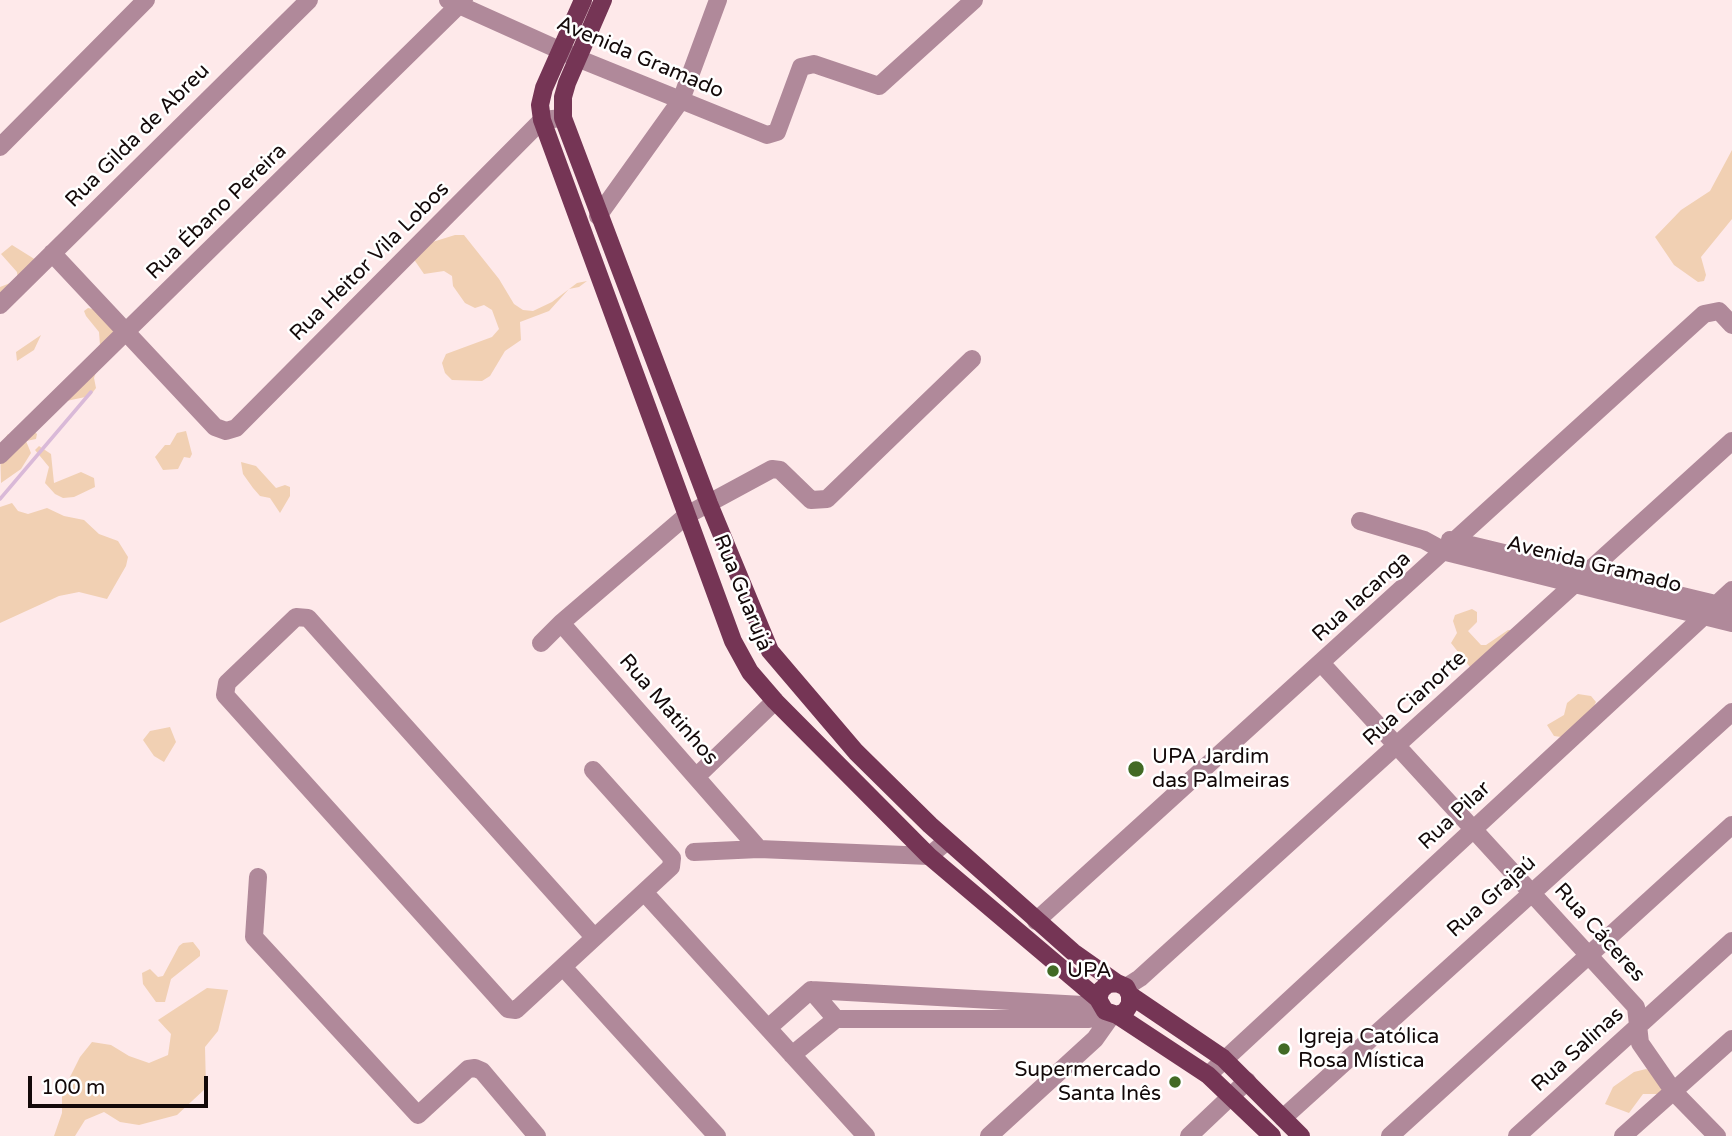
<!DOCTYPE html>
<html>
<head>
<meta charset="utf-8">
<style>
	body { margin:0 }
	#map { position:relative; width:1732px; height:1136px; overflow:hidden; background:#fee9ea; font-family:"Varela Round",sans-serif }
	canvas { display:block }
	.scale { position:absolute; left:28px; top:1076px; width:180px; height:32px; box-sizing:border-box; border:4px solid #130909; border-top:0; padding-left:9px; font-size:21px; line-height:24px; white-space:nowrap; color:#130909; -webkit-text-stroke:5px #fff; paint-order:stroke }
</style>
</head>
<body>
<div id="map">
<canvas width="1732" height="1136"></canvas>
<div class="scale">100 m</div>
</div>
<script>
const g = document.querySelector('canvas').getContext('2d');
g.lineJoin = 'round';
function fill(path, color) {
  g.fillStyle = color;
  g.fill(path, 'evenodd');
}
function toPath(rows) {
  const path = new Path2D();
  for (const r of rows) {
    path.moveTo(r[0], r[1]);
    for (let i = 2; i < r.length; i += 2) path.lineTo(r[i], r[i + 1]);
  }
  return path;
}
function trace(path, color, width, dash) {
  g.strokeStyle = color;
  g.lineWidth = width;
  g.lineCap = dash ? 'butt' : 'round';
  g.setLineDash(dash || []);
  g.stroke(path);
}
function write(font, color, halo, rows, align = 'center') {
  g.font = font + ' "Varela Round",sans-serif';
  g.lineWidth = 5;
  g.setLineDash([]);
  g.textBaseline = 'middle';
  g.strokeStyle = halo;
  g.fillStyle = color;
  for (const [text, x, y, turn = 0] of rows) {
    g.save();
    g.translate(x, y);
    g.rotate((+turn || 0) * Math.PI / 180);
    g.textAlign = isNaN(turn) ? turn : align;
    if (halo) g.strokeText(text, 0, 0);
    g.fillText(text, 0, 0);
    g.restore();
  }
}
const green = toPath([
	[1732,150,1732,219,1701,257,1706,275,1704,281,1698,282,1674,265,1655,237,1681,210,1710,191],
	[455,235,464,235,499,279,514,304,523,310,533,311,552,302,577,283,587,281,579,287,569,289,549,311,520,322,521,340,505,351,490,376,482,381,452,380,445,373,442,363,446,354,492,337,499,329,492,310,484,305,475,308,465,303,453,286,452,276,444,271,424,274,413,258,426,244],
	[12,245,36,260,43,275,0,296,0,287,18,280,17,272,1,254],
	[88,308,93,309,114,330,97,369,94,378,96,388,90,396,38,407,100,345,99,332,86,316,84,311],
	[41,335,34,350,17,361,16,352],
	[30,427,37,434,36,439,26,441,31,453,21,469,1,483,0,446,8,434,13,439],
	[186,431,192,454,190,458,184,457,178,469,163,470,155,457,165,445,170,445,177,433],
	[39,446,51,454,54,483,81,472,94,478,95,487,74,497,63,498,55,494,45,483,49,467,35,450],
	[241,462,256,466,276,488,285,485,290,487,290,496,280,513,270,498,260,496,253,488,243,474],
	[12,503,18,511,28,514,47,508,64,516,84,520,99,534,118,541,128,557,126,566,107,599,79,592,59,596,0,623,0,507],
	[1472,609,1477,612,1477,622,1468,631,1481,645,1486,645,1508,630,1514,630,1470,667,1451,643,1457,633,1453,621,1455,615],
	[1578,694,1591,696,1596,702,1593,708,1561,737,1554,736,1547,725,1564,715,1567,703],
	[170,727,176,742,164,762,154,756,143,740,150,731],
	[193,942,200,951,200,956,171,979,165,1002,156,1002,143,984,142,973,150,969,158,977,163,976,179,946,183,943],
	[207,988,228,990,218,1031,205,1047,206,1088,177,1115,139,1125,120,1122,104,1112,85,1120,75,1136,54,1136,62,1113,62,1093,80,1057,92,1042,111,1045,129,1056,149,1063,168,1055,171,1034,158,1020],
	[1646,1069,1657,1073,1666,1089,1659,1094,1643,1094,1629,1113,1605,1104,1613,1087,1634,1072]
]);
const stream = toPath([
	[0,499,91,392]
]);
const minor = toPath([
	[448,0,577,58,767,135,777,132,801,67,814,64,879,86,974,0],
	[0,147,146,0],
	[598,216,681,100,718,0],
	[52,253,215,427,226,431,236,428,542,120,563,118],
	[0,305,309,0],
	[0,455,464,0],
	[1360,521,1424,540,1446,552,1732,623],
	[1450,540,1732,608],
	[561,623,687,515,772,469,780,470,811,500,827,499,972,359],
	[541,643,561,623,759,849],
	[1322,664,1636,1007,1640,1043,1674,1092,1717,1136],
	[593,770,672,858,671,867,644,892],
	[696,777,775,701],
	[694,852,759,849,929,856,947,841],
	[258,877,254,937,418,1115,468,1069,475,1068,482,1071,537,1136],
	[1036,921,1704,314,1719,311,1732,325],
	[594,937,308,618,296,617,227,683,225,695,508,1009,516,1010,644,892,866,1136],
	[563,967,717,1136],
	[1126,987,1140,978,1732,441],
	[811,990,836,1019],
	[768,1028,811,990,1101,1006],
	[792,1055,836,1019,1089,1019,1110,1015],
	[1208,1075,1732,590],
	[1283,1118,1732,712],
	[989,1136,1095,1039,1112,1015],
	[1189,1136,1247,1081],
	[1390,1136,1732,825],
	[1517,1136,1732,941],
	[1623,1136,1732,1039]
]);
const major = toPath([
	[583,0,544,88,540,105,542,120,733,641,750,672,775,701,929,856,1098,999],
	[603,0,567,83,563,97,563,118,709,504,770,651,856,752,930,825,1073,952,1117,983],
	[1130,995,1223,1058,1301,1136],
	[1117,1015,1125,1012,1130,1004,1130,995,1126,987,1117,983,1108,984,1101,990,1098,999,1105,1011,1117,1015,1208,1075,1272,1136]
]);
const markers = [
	[1136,769,9,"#426a25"],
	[1053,971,7,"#426a25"],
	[1284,1049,7,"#426a25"],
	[1175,1082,7,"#426a25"]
];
const streetNames = [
	["Avenida Gramado",640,58,23],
	["Rua Gilda de Abreu",138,136,-45],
	["Rua Ébano Pereira",217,212,-44],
	["Rua Heitor Vila Lobos",370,262,-45],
	["Avenida Gramado",1594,565,14],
	["Rua Guarujá",742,593,68],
	["Rua Iacanga",1362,597,-42],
	["Rua Cianorte",1415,699,-42],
	["Rua Matinhos",668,710,49],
	["Rua Pilar",1455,816,-43],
	["Rua Grajaú",1492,897,-42],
	["Rua Cáceres",1599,933,48],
	["Rua Salinas",1578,1050,-42]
];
const poiNames = [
	["UPA Jardim",1152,757],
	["das Palmeiras",1152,781],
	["UPA",1067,971],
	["Igreja Católica",1298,1037],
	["Rosa Mística",1298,1061],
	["Supermercado",1161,1070,"right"],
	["Santa Inês",1161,1094,"right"]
];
fill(green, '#f1d0b3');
trace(stream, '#d9b9d8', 3.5);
trace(minor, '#b0899a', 18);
trace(major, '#753555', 18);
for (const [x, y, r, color] of markers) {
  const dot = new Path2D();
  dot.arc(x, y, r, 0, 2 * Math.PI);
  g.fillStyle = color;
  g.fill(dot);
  trace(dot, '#fff', 2.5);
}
write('21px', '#130909', '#fff', streetNames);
write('21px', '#130909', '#fff', poiNames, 'left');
</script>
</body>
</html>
